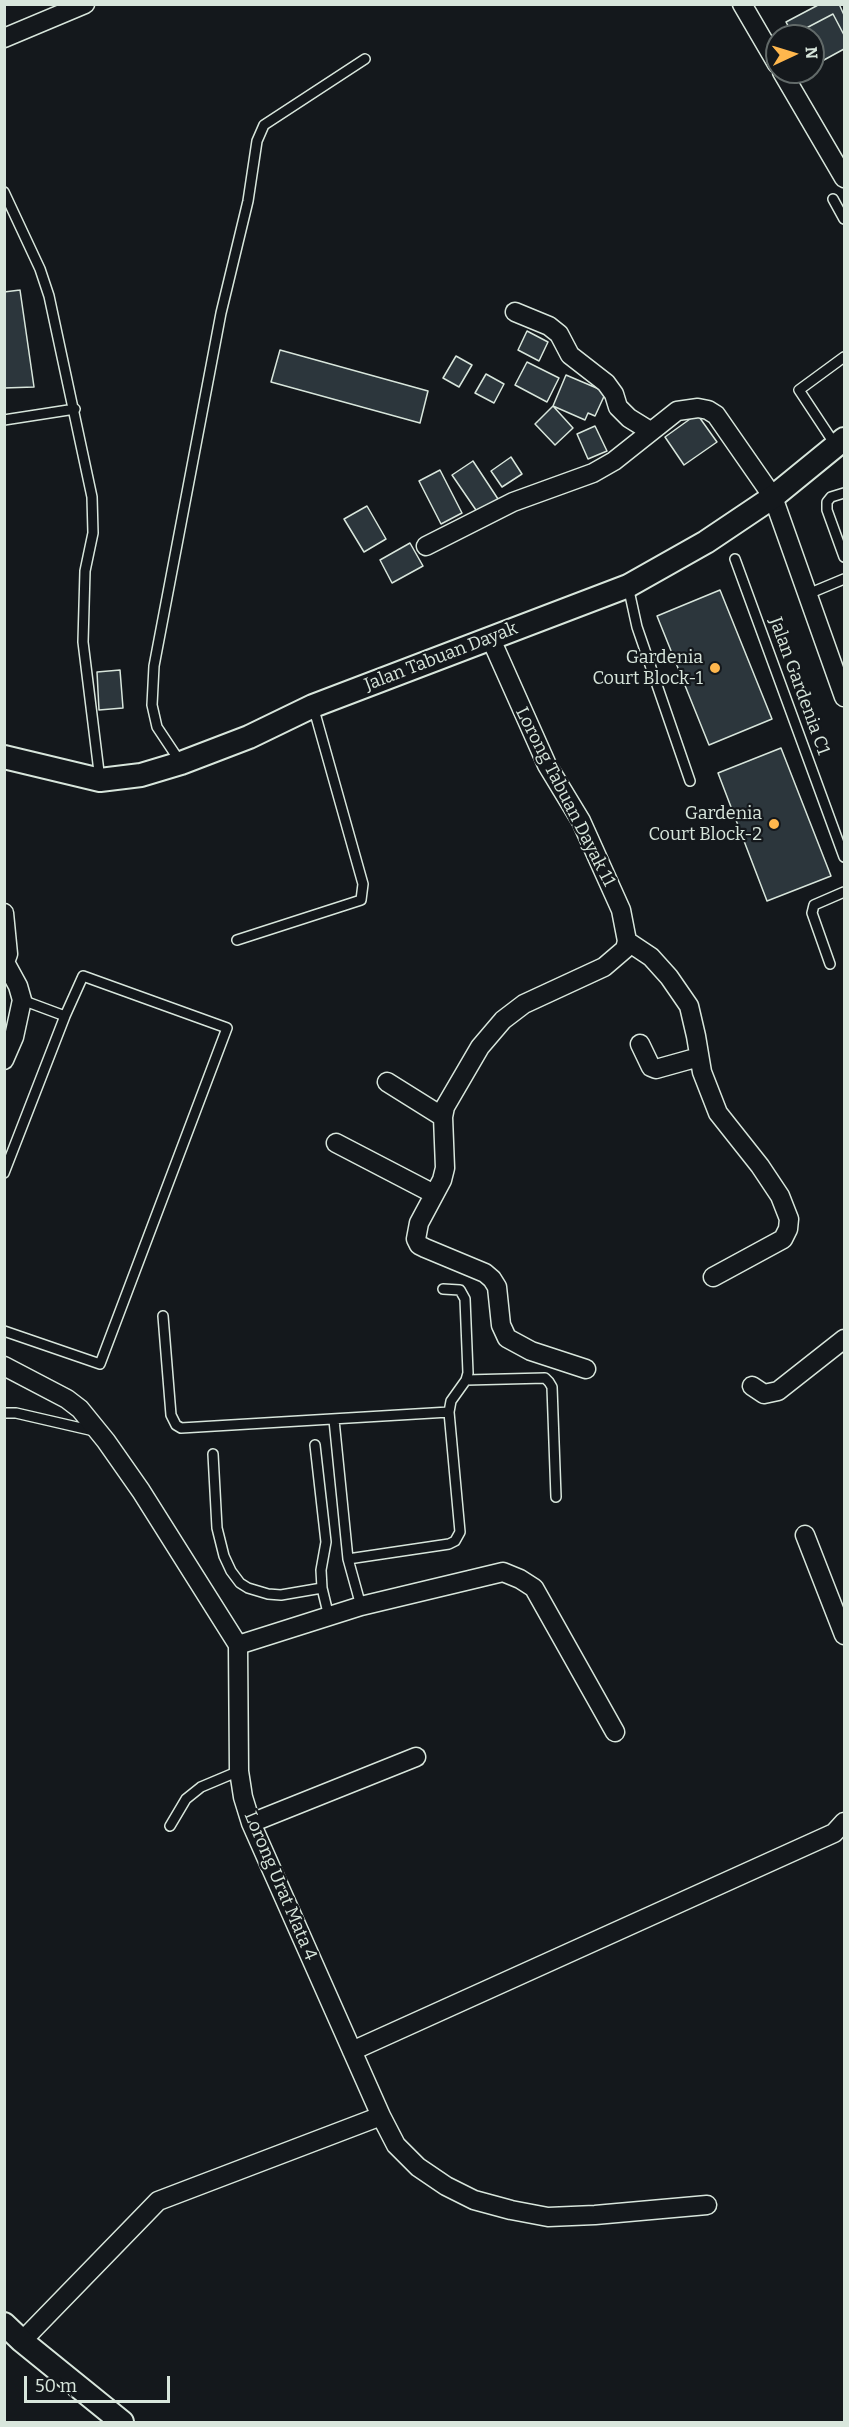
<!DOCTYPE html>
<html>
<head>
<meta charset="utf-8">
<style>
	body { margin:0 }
	#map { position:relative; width:849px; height:2427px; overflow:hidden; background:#14181c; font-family:Bitter,serif }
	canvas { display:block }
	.frame { position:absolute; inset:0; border:6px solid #d8e6dc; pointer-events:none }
	.north { position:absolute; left:765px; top:24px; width:60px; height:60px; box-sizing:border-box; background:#14181c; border:2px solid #626a69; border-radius:50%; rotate:86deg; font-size:16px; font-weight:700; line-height:24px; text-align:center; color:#d8e6dc }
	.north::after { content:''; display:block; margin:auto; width:21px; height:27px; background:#ffb74d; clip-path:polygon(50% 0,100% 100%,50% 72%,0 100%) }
	.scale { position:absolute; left:24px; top:2376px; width:146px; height:27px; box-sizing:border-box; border:3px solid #d8e6dc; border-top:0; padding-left:8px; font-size:18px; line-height:21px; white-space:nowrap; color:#d8e6dc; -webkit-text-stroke:4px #14181c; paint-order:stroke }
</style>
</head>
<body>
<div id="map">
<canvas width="849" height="2427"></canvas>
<div class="frame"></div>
<div class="north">N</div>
<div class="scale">50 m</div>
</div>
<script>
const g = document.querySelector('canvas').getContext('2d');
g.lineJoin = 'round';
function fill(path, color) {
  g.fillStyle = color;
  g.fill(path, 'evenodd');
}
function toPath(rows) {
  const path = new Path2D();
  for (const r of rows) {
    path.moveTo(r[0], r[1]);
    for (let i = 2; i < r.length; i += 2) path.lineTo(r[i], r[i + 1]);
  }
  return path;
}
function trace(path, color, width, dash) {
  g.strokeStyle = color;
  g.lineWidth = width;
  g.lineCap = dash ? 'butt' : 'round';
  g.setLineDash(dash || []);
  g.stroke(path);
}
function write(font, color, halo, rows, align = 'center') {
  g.font = font + ' Bitter,serif';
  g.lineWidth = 4.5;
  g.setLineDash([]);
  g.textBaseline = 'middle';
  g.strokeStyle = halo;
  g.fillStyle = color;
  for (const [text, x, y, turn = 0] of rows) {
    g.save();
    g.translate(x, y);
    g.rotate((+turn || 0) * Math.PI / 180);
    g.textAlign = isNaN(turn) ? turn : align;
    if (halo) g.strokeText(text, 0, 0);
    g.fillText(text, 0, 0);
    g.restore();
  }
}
const building = toPath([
	[820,4,839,4,844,15,844,35,833,14,793,35,786,22,820,4],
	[833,14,844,35,844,49,813,66,813,36,793,35,833,14],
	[20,290,34,387,4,388,4,292,20,290],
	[527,331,548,342,539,361,518,350,527,331],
	[280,350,428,391,420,423,271,382,280,350],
	[456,356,472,365,459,387,443,378,456,356],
	[527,362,559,378,547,402,515,385,527,362],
	[486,374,504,384,494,403,475,393,486,374],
	[566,375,606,392,595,416,588,413,585,420,553,406,566,375],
	[553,406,573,428,555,445,535,424,553,406],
	[697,414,717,442,684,465,665,437,697,414],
	[595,426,607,451,588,459,577,434,595,426],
	[511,457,522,474,502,487,491,471,511,457],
	[473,461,498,499,478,513,452,475,473,461],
	[440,470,462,513,441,524,419,481,440,470],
	[367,506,386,539,364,552,344,519,367,506],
	[410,543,423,566,392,583,380,560,410,543],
	[720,590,772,719,709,745,657,616,720,590],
	[120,670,123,708,99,710,97,672,120,670],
	[781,748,831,876,767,901,718,773,781,748]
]);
const service = toPath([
	[4,192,40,269,49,296,92,497,93,533,85,571,83,642,100,780],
	[833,199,844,219],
	[4,420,75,409],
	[836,446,799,390,844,357],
	[844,493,831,497,827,502,827,510,844,557],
	[735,559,844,857],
	[628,586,637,627,690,781],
	[808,594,844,579],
	[181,763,157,727,152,705,154,666,221,313,248,201,257,141,264,125,365,59],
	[237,940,361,900,363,884,313,706],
	[830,964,812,913,814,905,844,892],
	[22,1000,65,1016],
	[4,1173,65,1016,83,976,227,1028,100,1364,4,1331],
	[163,1316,171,1415,176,1425,181,1428,449,1412],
	[466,1380,545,1378,549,1382,552,1387,556,1497],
	[4,1413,16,1413,94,1431],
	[334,1420,348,1559,361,1606],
	[315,1445,326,1542,321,1570,322,1588],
	[213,1454,217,1528,224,1556,231,1571,240,1583,248,1588,268,1594,281,1595,322,1588,329,1617],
	[348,1559,449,1544,455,1541,460,1532,449,1412,451,1401,466,1380,468,1373,465,1299,460,1290,443,1289],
	[170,1826,186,1799,201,1787,239,1771]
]);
const minor = toPath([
	[742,4,777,64],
	[4,38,85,4],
	[782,72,844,178],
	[515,312,549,326,559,334,570,355,606,383,614,394,618,407,629,418,650,431],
	[426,546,513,502,593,473,614,461,677,411,698,408,708,410,716,415,773,497,844,697],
	[490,637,547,765,581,821,621,910,627,941,625,949,604,967,524,1004,503,1020,480,1047,445,1107,443,1117,445,1168,442,1180,419,1223,416,1239,419,1245,425,1248,485,1273,492,1279,497,1287,501,1325,507,1338,531,1351,586,1369],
	[4,913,8,954,4,965],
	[627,941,651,957,669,977,689,1006,696,1036,702,1072,718,1113,760,1166,780,1196,789,1219,788,1229,783,1239,713,1277],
	[640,1044,651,1067,656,1069,699,1057],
	[4,1060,14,1037,22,1000,18,986,6,964],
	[387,1082,443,1117],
	[336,1143,434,1194],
	[4,1366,67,1399,80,1409,106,1441,141,1491,238,1645,239,1771,243,1797,251,1823,381,2116,158,2201,22,2341],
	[752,1386,764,1394,778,1391,844,1339],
	[805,1535,844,1635],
	[238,1645,361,1606,503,1572,520,1579,534,1588,615,1732],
	[251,1823,416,1757],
	[352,2051,834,1833,844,1822],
	[381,2116,396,2145,418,2167,446,2186,474,2200,511,2210,548,2217,595,2215,707,2205]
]);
const tertiary = toPath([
	[4,757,100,780,141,775,181,763,249,737,313,706,628,586,706,542,773,497,844,439],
	[4,2324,22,2341,122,2422]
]);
const markers = [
	[715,668,6,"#ffb74d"],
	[774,824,6,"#ffb74d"]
];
const streetNames = [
	["Jalan Tabuan Dayak",441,657,-21],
	["Jalan Gardenia C1",799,686,70],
	["Lorong Tabuan Dayak 11",565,797,63],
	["Lorong Urat Mata 4",280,1886,67]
];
const poiNames = [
	["Gardenia",703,658],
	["Court Block-1",703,679],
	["Gardenia",762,814],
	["Court Block-2",762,835]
];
fill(building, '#2c363c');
trace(building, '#d8e6dc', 1.5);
trace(service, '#d8e6dc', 12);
trace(minor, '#d8e6dc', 21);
trace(tertiary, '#d8e6dc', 26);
trace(service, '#14181c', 9);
trace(minor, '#14181c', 18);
trace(tertiary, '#14181c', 22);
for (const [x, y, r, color] of markers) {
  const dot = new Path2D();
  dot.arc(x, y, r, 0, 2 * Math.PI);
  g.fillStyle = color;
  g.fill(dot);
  trace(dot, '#14181c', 2);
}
write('18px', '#d8e6dc', '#14181c', streetNames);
write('18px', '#d8e6dc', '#14181c', poiNames, 'right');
</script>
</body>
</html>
